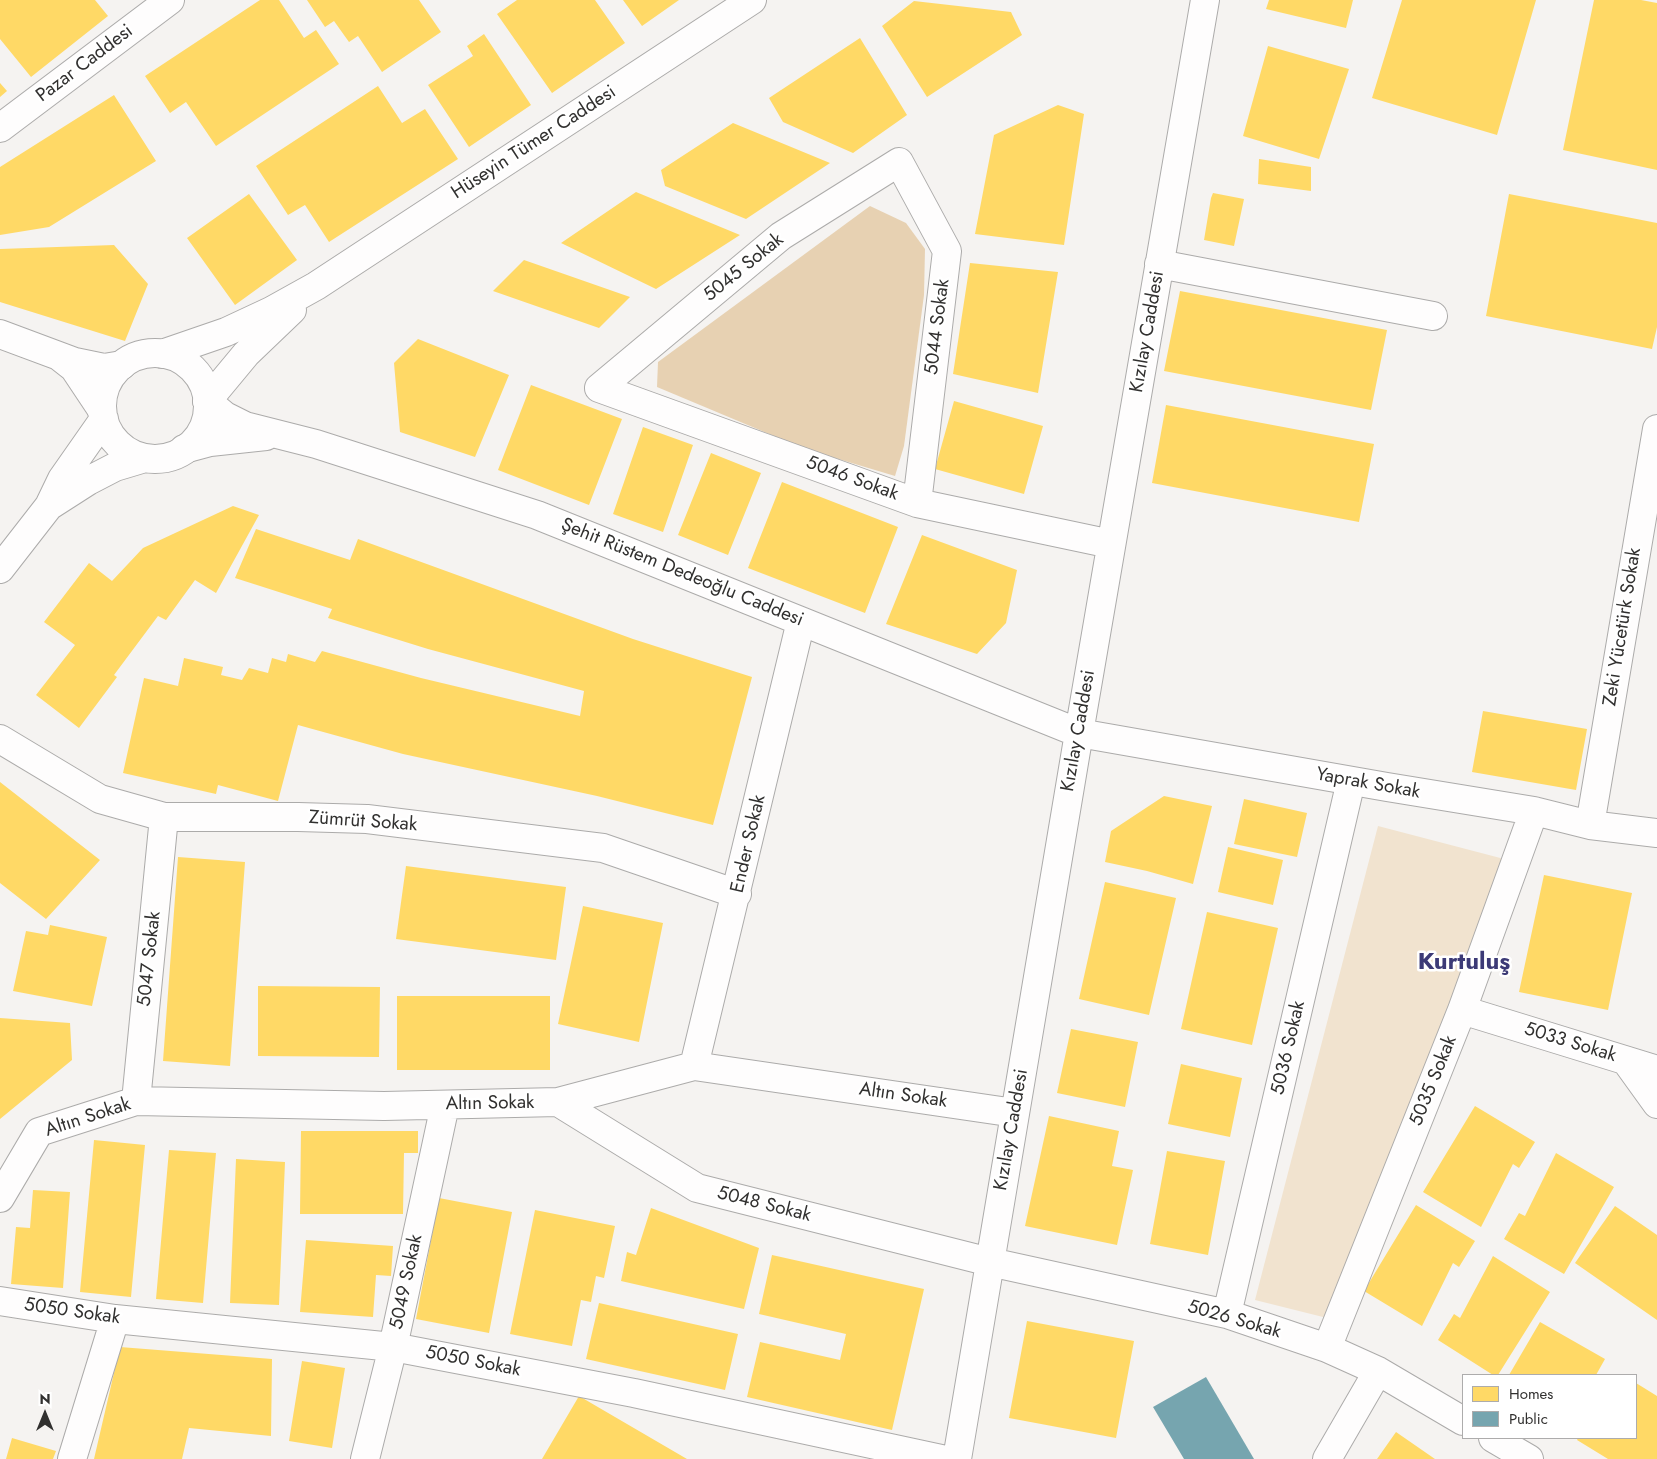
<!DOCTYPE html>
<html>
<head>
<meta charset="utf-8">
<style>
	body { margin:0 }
	#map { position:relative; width:1657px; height:1459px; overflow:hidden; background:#f5f3f1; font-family:Jost,sans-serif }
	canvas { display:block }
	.legend { position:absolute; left:1462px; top:1374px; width:175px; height:65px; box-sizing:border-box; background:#fff; border:1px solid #adacac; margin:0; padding:6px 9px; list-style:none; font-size:15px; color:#31302f }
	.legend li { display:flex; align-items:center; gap:10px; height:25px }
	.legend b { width:25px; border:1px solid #adacac }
	.north { position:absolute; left:20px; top:1389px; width:50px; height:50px; -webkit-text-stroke:4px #fff; paint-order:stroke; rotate:0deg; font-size:14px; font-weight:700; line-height:20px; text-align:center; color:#31302f }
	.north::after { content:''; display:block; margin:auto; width:18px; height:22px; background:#31302f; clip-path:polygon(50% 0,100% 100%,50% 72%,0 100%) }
</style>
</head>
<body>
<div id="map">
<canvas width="1657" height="1459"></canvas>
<ul class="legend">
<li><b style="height:14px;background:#ffd966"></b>Homes</li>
<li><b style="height:14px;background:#76a5af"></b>Public</li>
</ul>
<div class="north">N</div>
</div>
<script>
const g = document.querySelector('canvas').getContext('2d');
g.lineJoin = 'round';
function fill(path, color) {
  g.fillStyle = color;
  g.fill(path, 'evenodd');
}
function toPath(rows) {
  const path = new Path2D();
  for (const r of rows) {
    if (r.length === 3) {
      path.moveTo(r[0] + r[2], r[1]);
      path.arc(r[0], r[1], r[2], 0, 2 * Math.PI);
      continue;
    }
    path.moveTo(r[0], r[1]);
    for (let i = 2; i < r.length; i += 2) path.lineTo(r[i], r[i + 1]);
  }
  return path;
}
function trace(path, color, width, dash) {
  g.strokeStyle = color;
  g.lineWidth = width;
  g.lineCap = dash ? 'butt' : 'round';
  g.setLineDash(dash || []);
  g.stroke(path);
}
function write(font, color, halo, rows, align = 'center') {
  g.font = font + ' Jost,sans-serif';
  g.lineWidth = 5;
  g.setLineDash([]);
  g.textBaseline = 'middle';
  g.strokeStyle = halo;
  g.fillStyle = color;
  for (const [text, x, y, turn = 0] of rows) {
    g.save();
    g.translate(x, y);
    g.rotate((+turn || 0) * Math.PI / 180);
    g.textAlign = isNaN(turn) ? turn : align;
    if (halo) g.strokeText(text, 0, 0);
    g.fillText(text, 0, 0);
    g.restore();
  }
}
const green = toPath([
	[1378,826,1508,860,1327,1318,1255,1300]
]);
const forest = toPath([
	[870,206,906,223,925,249,924,295,904,446,895,476,805,449,657,387,658,362]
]);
const homes = toPath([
	[0,0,95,0,108,16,31,77,0,39],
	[260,0,279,0,304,38,316,30,339,64,216,146,186,102,170,113,145,76],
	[307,0,419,0,441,32,382,72,358,36,349,42,334,21,325,27],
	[517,0,595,0,625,43,552,93,497,14],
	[623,0,679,0,642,26],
	[1269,0,1353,0,1346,28,1266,9],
	[1402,0,1536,0,1497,135,1372,98],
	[1594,0,1641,0,1657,3,1657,170,1563,150],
	[914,1,1011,12,1022,35,927,97,882,26],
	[484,34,531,105,469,147,428,85,473,56,467,46],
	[860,38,907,115,853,153,783,122,769,98],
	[1268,46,1349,69,1319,159,1243,136],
	[0,83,7,91,0,97],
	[378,86,402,123,425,109,458,159,329,242,305,205,288,215,256,166],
	[114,95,156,161,49,227,0,235,0,167],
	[1058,105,1084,114,1064,245,975,234,994,135],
	[733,123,830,163,746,219,665,186,661,170],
	[1259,159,1311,167,1311,191,1258,184],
	[636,192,740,235,656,289,561,243],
	[1213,193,1244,199,1234,246,1204,240,1211,198],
	[249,194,297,260,235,305,187,238],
	[1509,194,1657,223,1657,327,1652,349,1486,316],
	[114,245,148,284,125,341,0,302,0,249],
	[524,260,630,297,599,328,493,291],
	[970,263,1058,272,1038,393,953,374],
	[1180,291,1387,330,1371,410,1164,371],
	[418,339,509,375,475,457,400,432,394,363],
	[531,385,622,419,589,505,498,470],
	[954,401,1043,426,1024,494,935,469],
	[1166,405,1374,444,1359,522,1152,483],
	[643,427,693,445,663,532,613,514],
	[711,453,761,473,728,555,678,535],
	[782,482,898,527,865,613,748,568],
	[233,506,259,515,216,593,195,580,166,620,158,616,114,675,117,677,79,728,36,695,75,645,44,622,89,563,112,581,143,548],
	[256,529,350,560,358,539,633,639,752,677,713,825,597,796,403,754,298,725,278,801,218,785,216,794,123,773,144,678,178,686,184,658,223,667,221,675,242,680,249,668,268,673,272,658,286,662,288,654,315,662,322,651,421,678,580,716,584,691,428,649,328,618,332,609,235,578],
	[922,535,1017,570,1006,623,977,654,886,624],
	[1483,711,1587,729,1576,790,1472,772],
	[0,782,100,860,46,919,0,883],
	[1164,796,1212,806,1193,884,1147,871,1105,862,1111,831],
	[1244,799,1307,813,1297,857,1234,844],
	[1228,847,1283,860,1273,905,1218,892],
	[178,857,245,862,230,1066,163,1061],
	[406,866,566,887,556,960,396,939],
	[1544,875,1632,893,1608,1010,1519,992],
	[1105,882,1176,898,1149,1015,1079,999],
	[583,906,663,923,639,1042,558,1024],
	[1207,912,1278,928,1252,1045,1181,1029],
	[50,925,107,937,92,1006,13,991,26,931,48,935],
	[258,986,380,987,379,1057,258,1056],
	[397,996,550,996,550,1070,397,1070],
	[0,1018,70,1023,72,1060,0,1119],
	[1071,1029,1138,1042,1125,1107,1057,1093],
	[1181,1064,1242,1078,1230,1137,1168,1124],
	[1475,1106,1535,1142,1519,1168,1513,1164,1481,1227,1423,1192],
	[1049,1116,1119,1131,1112,1166,1133,1170,1117,1245,1025,1226],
	[301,1131,418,1131,418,1153,404,1153,403,1214,300,1214],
	[94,1140,145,1145,131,1297,80,1292],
	[169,1150,216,1153,203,1303,156,1299],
	[1167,1151,1225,1161,1208,1255,1150,1244],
	[1556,1153,1614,1187,1564,1274,1504,1239,1519,1213,1525,1216],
	[236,1159,285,1162,279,1305,230,1303],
	[33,1190,70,1192,63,1288,11,1284,16,1227,30,1228],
	[439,1198,512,1212,489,1333,416,1319],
	[1416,1205,1475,1241,1459,1267,1453,1263,1422,1326,1364,1291],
	[1615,1206,1657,1235,1657,1320,1575,1263],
	[651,1208,759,1248,744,1309,621,1281,627,1252,636,1255],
	[535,1210,615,1226,604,1278,596,1276,591,1302,581,1300,572,1346,510,1334],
	[306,1240,393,1246,391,1276,376,1275,373,1317,300,1312],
	[772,1255,924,1289,892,1430,747,1397,760,1342,840,1360,846,1334,759,1314],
	[1493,1256,1550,1292,1498,1375,1493,1375,1438,1340,1454,1314,1460,1318],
	[599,1303,738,1334,725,1390,586,1359],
	[1027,1321,1134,1341,1116,1438,1009,1418],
	[1540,1322,1605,1359,1596,1375,1509,1375],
	[120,1347,272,1359,271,1436,189,1428,182,1459,94,1459],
	[302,1361,345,1368,332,1448,289,1441],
	[1636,1383,1657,1396,1657,1459,1608,1459,1577,1440,1578,1438,1636,1438],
	[579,1396,687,1459,542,1459],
	[1396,1432,1435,1459,1377,1459],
	[12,1438,56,1451,53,1459,6,1459]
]);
const public = toPath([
	[1206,1377,1254,1459,1184,1459,1153,1407]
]);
const minor = toPath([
	[0,128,170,0],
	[1159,264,1433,316],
	[0,334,75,362,104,368,122,365],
	[60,357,74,368,102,410],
	[599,388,781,236,899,162,947,251,917,503],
	[599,388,917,503,1111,544],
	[207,401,225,416,245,426,316,444,537,515,1079,733,1387,787,1534,811,1590,825,1657,833],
	[184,449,210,442,266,436],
	[0,739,100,799,164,817,298,817,367,819,603,848,737,894],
	[1590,825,1657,429],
	[1462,1010,1657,1070],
	[1626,1061,1657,1104],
	[694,1066,801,621],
	[136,1101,164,817],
	[558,1102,697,1188,990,1262,1227,1314,1327,1348,1378,1371,1463,1421],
	[0,1198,39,1132,136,1101,384,1106,558,1102,694,1066,1015,1113],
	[0,1301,115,1319,393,1347,634,1393,941,1459],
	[1227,1314,1351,781],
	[1327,1348,1462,1010,1534,811],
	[1493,1438,1529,1459],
	[72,1459,115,1319],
	[365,1459,393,1347,445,1105],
	[957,1459,1079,733,1205,0],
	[1327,1459,1378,1371]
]);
const secondary = toPath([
	[155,406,53],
	[162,354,226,332,271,311,316,286,752,0],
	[207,401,246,354,292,310],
	[104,419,62,479,49,506,88,481,115,467,145,458],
	[0,569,49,506]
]);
const streetNames = [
	["Pazar Caddesi",85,64,-37],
	["Hüseyin Tümer Caddesi",534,143,-33],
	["5045 Sokak",744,268,-39],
	["5044 Sokak",938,327,-83],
	["Kızılay Caddesi",1148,332,-80],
	["5046 Sokak",852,479,20],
	["Şehit Rüstem Dedeoğlu Caddesi",682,573,22],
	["Zeki Yücetürk Sokak",1623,627,-81],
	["Kızılay Caddesi",1079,731,-80],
	["Yaprak Sokak",1368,784,10],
	["Zümrüt Sokak",363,822,4],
	["Ender Sokak",749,844,-77],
	["5047 Sokak",150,959,-84],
	["5033 Sokak",1570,1043,17],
	["5036 Sokak",1289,1048,-77],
	["5035 Sokak",1434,1081,-68],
	["Altın Sokak",903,1096,8],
	["Altın Sokak",490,1104,-1],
	["Altın Sokak",88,1118,-18],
	["Kızılay Caddesi",1012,1130,-80],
	["5048 Sokak",764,1205,14],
	["5049 Sokak",407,1282,-78],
	["5050 Sokak",72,1312,8],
	["5026 Sokak",1234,1320,16],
	["5050 Sokak",473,1362,11]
];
const districtNames = [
	["Kurtuluş",1464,963]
];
fill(green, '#f1e3cf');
fill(forest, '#e7d1b2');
fill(homes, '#ffd966');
fill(public, '#76a5af');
trace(minor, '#acabaa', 30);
trace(secondary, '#acabaa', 30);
trace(minor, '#fefdfd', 28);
trace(secondary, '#fefdfd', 28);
write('19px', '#31302f', '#fff', streetNames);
write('bold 24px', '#3c3a76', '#fff', districtNames);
</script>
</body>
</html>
